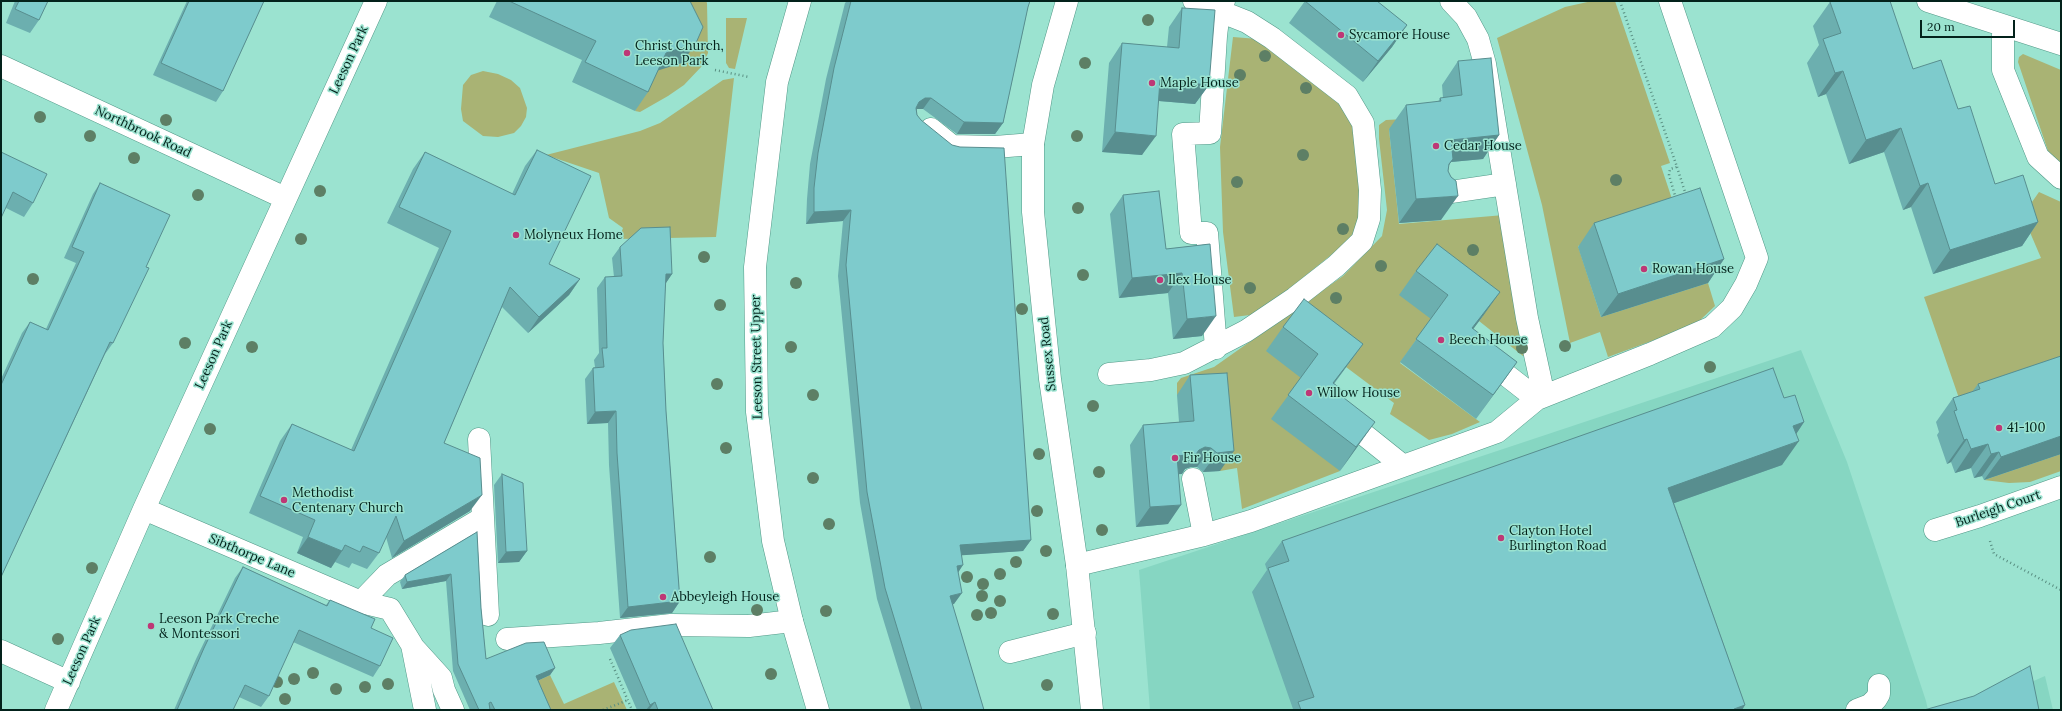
<!DOCTYPE html>
<html>
<head>
<meta charset="utf-8">
<style>
	body { margin:0 }
	#map { position:relative; width:2062px; height:711px; overflow:hidden; background:#9be3d0; font-family:Lora,serif }
	canvas { display:block }
	.frame { position:absolute; inset:0; border:2px solid #03221b; pointer-events:none }
	.scale { position:absolute; left:1920px; top:20px; width:95px; height:18px; box-sizing:border-box; border:2px solid #03221b; border-top:0; padding-left:5px; font-size:12px; line-height:14px; white-space:nowrap; color:#03221b; -webkit-text-stroke:3px #9be3d0; paint-order:stroke }
</style>
</head>
<body>
<div id="map">
<canvas width="2062" height="711"></canvas>
<div class="frame"></div>
<div class="scale">20 m</div>
</div>
<script>
const g = document.querySelector('canvas').getContext('2d');
g.lineJoin = 'round';
function fill(path, color) {
  g.fillStyle = color;
  g.fill(path, 'evenodd');
}
function toPath(rows) {
  const path = new Path2D();
  for (const r of rows) {
    path.moveTo(r[0], r[1]);
    for (let i = 2; i < r.length; i += 2) path.lineTo(r[i], r[i + 1]);
  }
  return path;
}
function trace(path, color, width, dash) {
  g.strokeStyle = color;
  g.lineWidth = width;
  g.lineCap = dash ? 'butt' : 'round';
  g.setLineDash(dash || []);
  g.stroke(path);
}
function write(font, color, halo, rows, align = 'center') {
  g.font = font + ' Lora,serif';
  g.lineWidth = 3;
  g.setLineDash([]);
  g.textBaseline = 'middle';
  g.strokeStyle = halo;
  g.fillStyle = color;
  for (const [text, x, y, turn = 0] of rows) {
    g.save();
    g.translate(x, y);
    g.rotate((+turn || 0) * Math.PI / 180);
    g.textAlign = isNaN(turn) ? turn : align;
    if (halo) g.strokeText(text, 0, 0);
    g.fillText(text, 0, 0);
    g.restore();
  }
}
const built = toPath([
	[1801,350,1847,462,1926,701,1928,710,1150,710,1139,570],
	[2045,676,2053,710,1961,710,2013,690]
]);
const green = toPath([
	[684,1,706,1,707,3,708,53,702,66,684,85,668,96,640,112,635,111],
	[1592,1,1615,1,1670,163,1661,166,1677,214,1578,246,1601,317,1708,283,1715,306,1695,325,1608,357,1600,332,1570,343,1542,205,1497,38,1565,7],
	[726,18,747,18,735,69,729,68,726,63],
	[1233,37,1258,39,1328,90,1354,120,1363,210,1356,233,1341,247,1258,314,1234,317,1223,232,1220,147],
	[2023,54,2061,70,2061,167,2049,154,2018,62,2019,57],
	[483,71,498,74,511,80,520,88,527,108,526,117,521,126,514,133,498,137,483,136,463,121,461,109,463,85,471,75],
	[734,78,716,237,619,239,623,228,609,218,599,173,546,155,640,131,660,123,723,80],
	[1424,118,1389,129,1399,224,1504,215,1527,354,1523,356,1479,321,1483,316,1431,319,1400,363,1480,422,1452,434,1429,440,1390,414,1394,403,1346,367,1301,378,1340,471,1242,509,1237,468,1220,471,1214,392,1177,395,1177,383,1181,378,1214,367,1343,276,1382,236,1387,210,1379,139,1379,125,1386,120],
	[2039,192,2061,202,2061,374,1962,407,1924,297,2041,258,2029,230,2034,216,2032,202],
	[2061,454,2061,471,2030,482,2009,483,1984,480],
	[550,675,564,704,614,682,627,710,543,710,531,684]
]);
const path = toPath([
	[1620,1,1677,167,1670,169,1669,175,1676,199],
	[715,70,749,77],
	[1677,167,1686,195],
	[1990,541,1994,554,2061,590],
	[610,659,632,710],
	[603,710,628,700]
]);
const minor = toPath([
	[1451,1,1466,17,1478,39,1485,64,1527,318,1544,396],
	[1928,1,2061,44],
	[2003,26,2003,70,2038,157,2061,178],
	[1,66,285,198],
	[931,129,952,146,995,147,1033,144],
	[1444,193,1505,184],
	[1216,348,1207,233,1191,233,1183,134,1210,133,1216,36,1219,11,1224,1],
	[1487,360,1537,399],
	[1109,374,1151,370,1184,363,1246,331,1295,298,1336,266,1362,241,1369,219,1370,190,1363,123,1347,96,1272,38,1247,22,1194,1],
	[1342,417,1402,465],
	[479,439,488,615],
	[1193,479,1204,535],
	[144,509,361,602,390,609,412,645,425,710],
	[1935,530,1980,516,2061,487],
	[1077,565,1204,535,1251,521,1497,432,1537,399,1650,354,1712,327,1732,308,1746,284,1757,258,1670,1],
	[361,602,387,575,483,518],
	[507,639,599,633,671,625,749,626,792,621],
	[412,646,441,678,444,690,453,710],
	[1,651,69,682],
	[1010,652,1085,633],
	[56,710,144,509,376,1],
	[1857,710,1870,705,1876,699,1879,694,1879,685]
]);
const major = toPath([
	[800,1,777,82,755,267,757,412,773,541,792,621,818,710],
	[1067,1,1043,85,1033,144,1033,212,1050,379,1077,565,1092,710]
]);
const trees = [
	[1148,20],
	[1265,56],
	[1085,63],
	[1240,75],
	[1306,88],
	[40,117],
	[166,120],
	[90,136],
	[1077,136],
	[1303,155],
	[134,158],
	[1616,180],
	[1237,182],
	[320,191],
	[198,195],
	[1078,208],
	[1343,229],
	[301,239],
	[1473,250],
	[704,257],
	[1381,266],
	[1083,275],
	[33,279],
	[796,283],
	[1250,288],
	[1336,298],
	[720,305],
	[1022,309],
	[185,343],
	[1565,346],
	[252,347],
	[791,347],
	[1522,348],
	[1710,367],
	[717,384],
	[813,395],
	[1093,406],
	[210,429],
	[726,448],
	[1039,454],
	[1099,472],
	[813,478],
	[1037,511],
	[829,524],
	[1102,530],
	[1046,551],
	[710,557],
	[1016,562],
	[92,568],
	[1000,574],
	[967,577],
	[983,584],
	[982,596],
	[1000,601],
	[757,610],
	[826,611],
	[991,613],
	[1053,614],
	[977,615],
	[58,639],
	[313,673],
	[771,674],
	[294,679],
	[277,682],
	[388,684],
	[1047,685],
	[365,687],
	[336,689],
	[285,699]
];
const wall = toPath([
	[15,1,48,1,39,20,30,33,6,23],
	[187,1,264,1,223,91,216,102,153,75],
	[497,1,690,1,682,63,658,70,648,92,635,111,572,82,582,60,489,17],
	[847,1,1030,1,1028,7,1003,123,995,134,957,134,923,109,917,109,917,115,1031,540,1023,551,962,555,958,572,954,604,952,604,984,710,911,710,877,599,860,503,838,276,843,221,806,224,807,199,810,164,826,79,845,3],
	[1305,1,1407,25,1392,47,1363,82,1289,23],
	[1830,2,1913,69,1958,109,1995,184,2038,222,2022,246,1933,274,1911,207,1903,210,1884,152,1849,164,1826,94,1818,97,1807,63,1819,45,1813,26],
	[1182,8,1209,85,1195,104,1159,101,1142,155,1102,152,1109,63,1122,43,1167,47,1169,27],
	[1458,61,1499,135,1483,159,1451,162,1449,165,1441,220,1399,223,1389,129,1406,105,1438,102,1440,98,1443,98,1442,85],
	[537,150,549,264,580,279,569,295,528,333,502,307,444,443,470,511,392,558,386,537,379,553,367,569,352,563,349,568,335,562,331,568,297,553,303,537,249,513,280,441,292,424,351,450,439,248,387,223,413,169,425,152,512,194,525,166],
	[1,152,33,203,24,217,6,208],
	[100,183,146,267,113,343,105,354,1,577,1,379,22,333,30,322,46,329,76,263,64,258,93,194],
	[1123,195,1166,249,1210,244,1202,336,1173,339,1168,293,1119,298,1110,214],
	[1594,223,1724,259,1708,283,1601,317,1578,247],
	[620,247,672,274,665,284,663,343,666,411,680,601,672,613,620,618,609,465,608,423,587,424,585,379,593,368,595,367,594,360,599,353,597,288,605,277,614,277,612,258],
	[1416,271,1500,292,1473,329,1517,362,1476,419,1400,362,1431,319,1399,295],
	[1283,327,1363,344,1334,384,1344,398,1358,446,1340,471,1271,419,1301,378,1266,351],
	[2061,356,2061,454,1984,480,1982,476,1974,478,1971,468,1955,473,1951,462,1947,464,1937,435,1939,432,1936,422,1953,398,1972,392,1978,384],
	[1227,373,1220,471,1203,472,1197,467,1191,467,1185,469,1182,474,1179,474,1168,524,1136,527,1130,445,1143,425,1179,422,1177,395,1190,375],
	[1784,398,1804,422,1796,434,1782,465,1674,503,1745,705,1742,710,1292,710,1293,709,1252,592,1267,570,1265,564,1282,541],
	[502,474,527,551,519,562,498,563,494,485],
	[477,532,481,608,486,659,555,668,550,675,538,680,551,710,470,710,453,671,446,581,402,589,400,582,405,575],
	[243,567,326,605,330,600,371,628,380,666,373,677,293,642,269,696,261,707,239,697,233,710,174,710,196,659,235,578],
	[620,635,713,710,637,710,610,648]
]);
const shadedWall = toPath([
	[1407,25,1392,47,1363,82,1378,61],
	[696,43,682,63,653,72,666,53],
	[1843,71,1826,94,1818,97,1835,73],
	[1160,80,1209,85,1195,104,1147,100],
	[925,98,931,98,923,109,917,109,912,113,919,102],
	[964,122,1003,123,995,134,957,134],
	[1901,128,1884,152,1849,164,1866,140],
	[1115,132,1156,136,1142,155,1102,152],
	[1499,135,1483,159,1451,162,1437,183,1451,140],
	[1928,183,1911,207,1903,210,1920,186],
	[1458,196,1441,220,1399,223,1416,199],
	[851,210,843,221,806,224,814,212],
	[2038,222,2022,246,1933,274,1950,250],
	[1724,259,1708,283,1601,317,1618,294],
	[1182,273,1168,293,1119,298,1132,278],
	[666,274,672,274,664,286],
	[580,279,569,295,528,333,539,317],
	[1500,292,1483,316,1456,352,1472,328],
	[1216,316,1202,336,1173,339,1187,319],
	[1363,344,1346,367,1316,407,1333,383],
	[1517,362,1500,386,1476,419,1493,395],
	[616,411,608,423,587,424,595,412],
	[1375,422,1358,446,1340,471,1356,447],
	[1804,422,1789,445,1799,441,1782,465,1652,511,1668,488,1793,426],
	[2061,436,2061,454,1984,480,2001,457],
	[1967,439,1951,462,1947,464,1964,440],
	[1988,444,1971,468,1955,473,1971,449],
	[1205,447,1211,448,1197,467,1191,467,1185,469,1182,474,1164,475,1177,456,1199,450],
	[1234,451,1220,471,1203,472,1217,453],
	[1999,452,1982,476,1974,478,1991,454],
	[482,495,470,511,392,558,404,541],
	[1181,505,1168,524,1136,527,1150,507],
	[308,537,342,551,331,568,297,553],
	[1031,540,1023,551,952,556,960,545],
	[527,551,519,562,498,563,506,552],
	[963,565,956,576,957,566],
	[451,574,446,581,402,589,407,582],
	[962,593,954,604,942,607,950,596],
	[680,601,672,613,620,618,628,607],
	[555,668,550,675,531,684,536,676],
	[655,702,649,710,646,710,650,705],
	[1745,705,1742,710,1734,710,1734,709]
]);
const building = toPath([
	[19,1,48,1,39,20,15,9,19,1],
	[189,1,264,1,223,91,161,63,189,1],
	[509,1,690,1,703,27,696,43,666,53,648,92,585,62,596,41,509,1],
	[851,1,1030,1,1028,7,1003,123,964,122,931,98,925,98,919,102,916,108,917,115,921,120,952,145,960,147,1004,148,1031,540,960,545,963,565,957,566,962,593,950,596,984,710,922,710,885,588,867,492,846,265,851,210,814,212,814,188,818,153,834,68,851,1],
	[1305,1,1377,1,1407,25,1378,61,1305,1],
	[1832,1,1890,1,1913,69,1941,60,1958,109,1970,106,1995,184,2023,175,2038,222,1950,250,1928,183,1920,186,1901,128,1866,140,1843,71,1835,73,1823,39,1841,33,1830,2,1832,1],
	[1182,8,1215,10,1209,85,1160,80,1156,136,1115,132,1122,43,1179,48,1182,8],
	[1491,58,1499,135,1451,140,1453,159,1449,164,1448,171,1451,177,1456,181,1458,196,1416,199,1406,105,1441,101,1440,98,1462,95,1458,61,1491,58],
	[537,150,591,176,549,264,580,279,539,317,510,287,444,443,480,458,482,495,404,541,396,516,379,553,363,546,360,552,345,545,342,551,308,537,315,520,260,496,292,424,354,451,451,231,399,207,425,152,515,195,537,150],
	[1,152,47,174,33,203,13,192,1,218,1,152],
	[100,183,170,215,146,267,149,268,113,343,110,342,1,577,1,385,30,322,48,330,84,252,72,247,100,183],
	[1700,188,1724,259,1618,294,1594,223,1700,188],
	[1159,191,1166,249,1210,244,1216,316,1187,319,1182,273,1132,278,1123,195,1159,191],
	[670,227,672,274,666,274,663,343,666,411,680,601,628,607,617,453,616,411,595,412,593,368,604,367,602,348,607,348,605,277,622,276,620,247,641,228,670,227],
	[1437,244,1500,292,1472,328,1517,362,1493,395,1416,339,1448,295,1416,271,1437,244],
	[1304,299,1363,344,1333,383,1340,388,1344,398,1375,422,1356,447,1288,395,1318,354,1283,327,1304,299],
	[2061,356,2061,436,2001,457,1999,452,1991,454,1988,444,1971,449,1967,439,1964,440,1954,411,1957,410,1953,398,1980,389,1978,384,2061,356],
	[1773,368,1784,398,1795,395,1804,422,1793,426,1799,441,1668,488,1745,705,1734,709,1735,710,1301,710,1298,702,1314,697,1268,568,1289,561,1282,541,1773,368],
	[1227,373,1234,451,1217,453,1211,448,1205,447,1199,450,1196,454,1177,456,1181,505,1150,507,1143,425,1194,421,1190,375,1227,373],
	[502,474,523,483,527,551,506,552,502,474],
	[477,532,481,608,486,659,526,643,544,642,555,668,536,676,551,710,495,710,491,702,489,703,490,710,479,710,458,664,451,574,407,582,405,575,477,532],
	[243,567,327,606,330,600,375,619,371,628,393,638,380,666,299,630,269,696,245,685,233,710,177,710,204,648,243,567],
	[676,624,713,710,658,710,655,702,650,705,620,635,631,630,676,624],
	[2030,666,2039,710,1924,710,1974,696,2030,666]
]);
const markers = [
	[1341,35,4,"#be3776"],
	[627,53,4,"#be3776"],
	[1152,83,4,"#be3776"],
	[1436,146,4,"#be3776"],
	[516,235,4,"#be3776"],
	[1644,269,4,"#be3776"],
	[1160,280,4,"#be3776"],
	[1441,340,4,"#be3776"],
	[1309,393,4,"#be3776"],
	[1999,428,4,"#be3776"],
	[1175,458,4,"#be3776"],
	[284,500,4,"#be3776"],
	[1501,538,4,"#be3776"],
	[663,597,4,"#be3776"],
	[151,626,4,"#be3776"]
];
const poiNames = [
	["Sycamore House",1349,35],
	["Christ Church,",635,46],
	["Leeson Park",635,61],
	["Maple House",1160,83],
	["Cedar House",1444,146],
	["Molyneux Home",524,235],
	["Rowan House",1652,269],
	["Ilex House",1168,280],
	["Beech House",1449,340],
	["Willow House",1317,393],
	["41-100",2007,428],
	["Fir House",1183,458],
	["Methodist",292,493],
	["Centenary Church",292,508],
	["Clayton Hotel",1509,531],
	["Burlington Road",1509,546],
	["Abbeyleigh House",671,597],
	["Leeson Park Creche",159,619],
	["& Montessori",159,634]
];
const streetNames = [
	["Leeson Park",349,60,-65],
	["Northbrook Road",143,132,25],
	["Sussex Road",1048,354,-96],
	["Leeson Park",214,355,-66],
	["Leeson Street Upper",757,357,-91],
	["Burleigh Court",1998,509,-19],
	["Sibthorpe Lane",252,556,23],
	["Leeson Park",82,651,-66]
];
fill(built, '#86d6c2');
fill(green, '#a9b374');
trace(minor, '#519887', 23);
trace(major, '#519887', 23);
trace(path, '#598f82', 2.5, [1, 3]);
trace(minor, '#fff', 22);
trace(major, '#fff', 22);
g.fillStyle = '#5d7f65';
for (const [x, y] of trees) {
  g.beginPath();
  g.arc(x, y, 6, 0, 2 * Math.PI);
  g.fill();
}
fill(wall, '#6cafaf');
fill(shadedWall, '#588e8f');
fill(building, '#7ecbcc');
trace(building, '#588e8f', 1);
for (const [x, y, r, color] of markers) {
  const dot = new Path2D();
  dot.arc(x, y, r, 0, 2 * Math.PI);
  g.fillStyle = color;
  g.fill(dot);
  trace(dot, '#9be3d0', 1.5);
}
write('13px', '#03221b', '#9be3d0', poiNames, 'left');
write('13px', '#03221b', '#9be3d0', streetNames);
</script>
</body>
</html>
